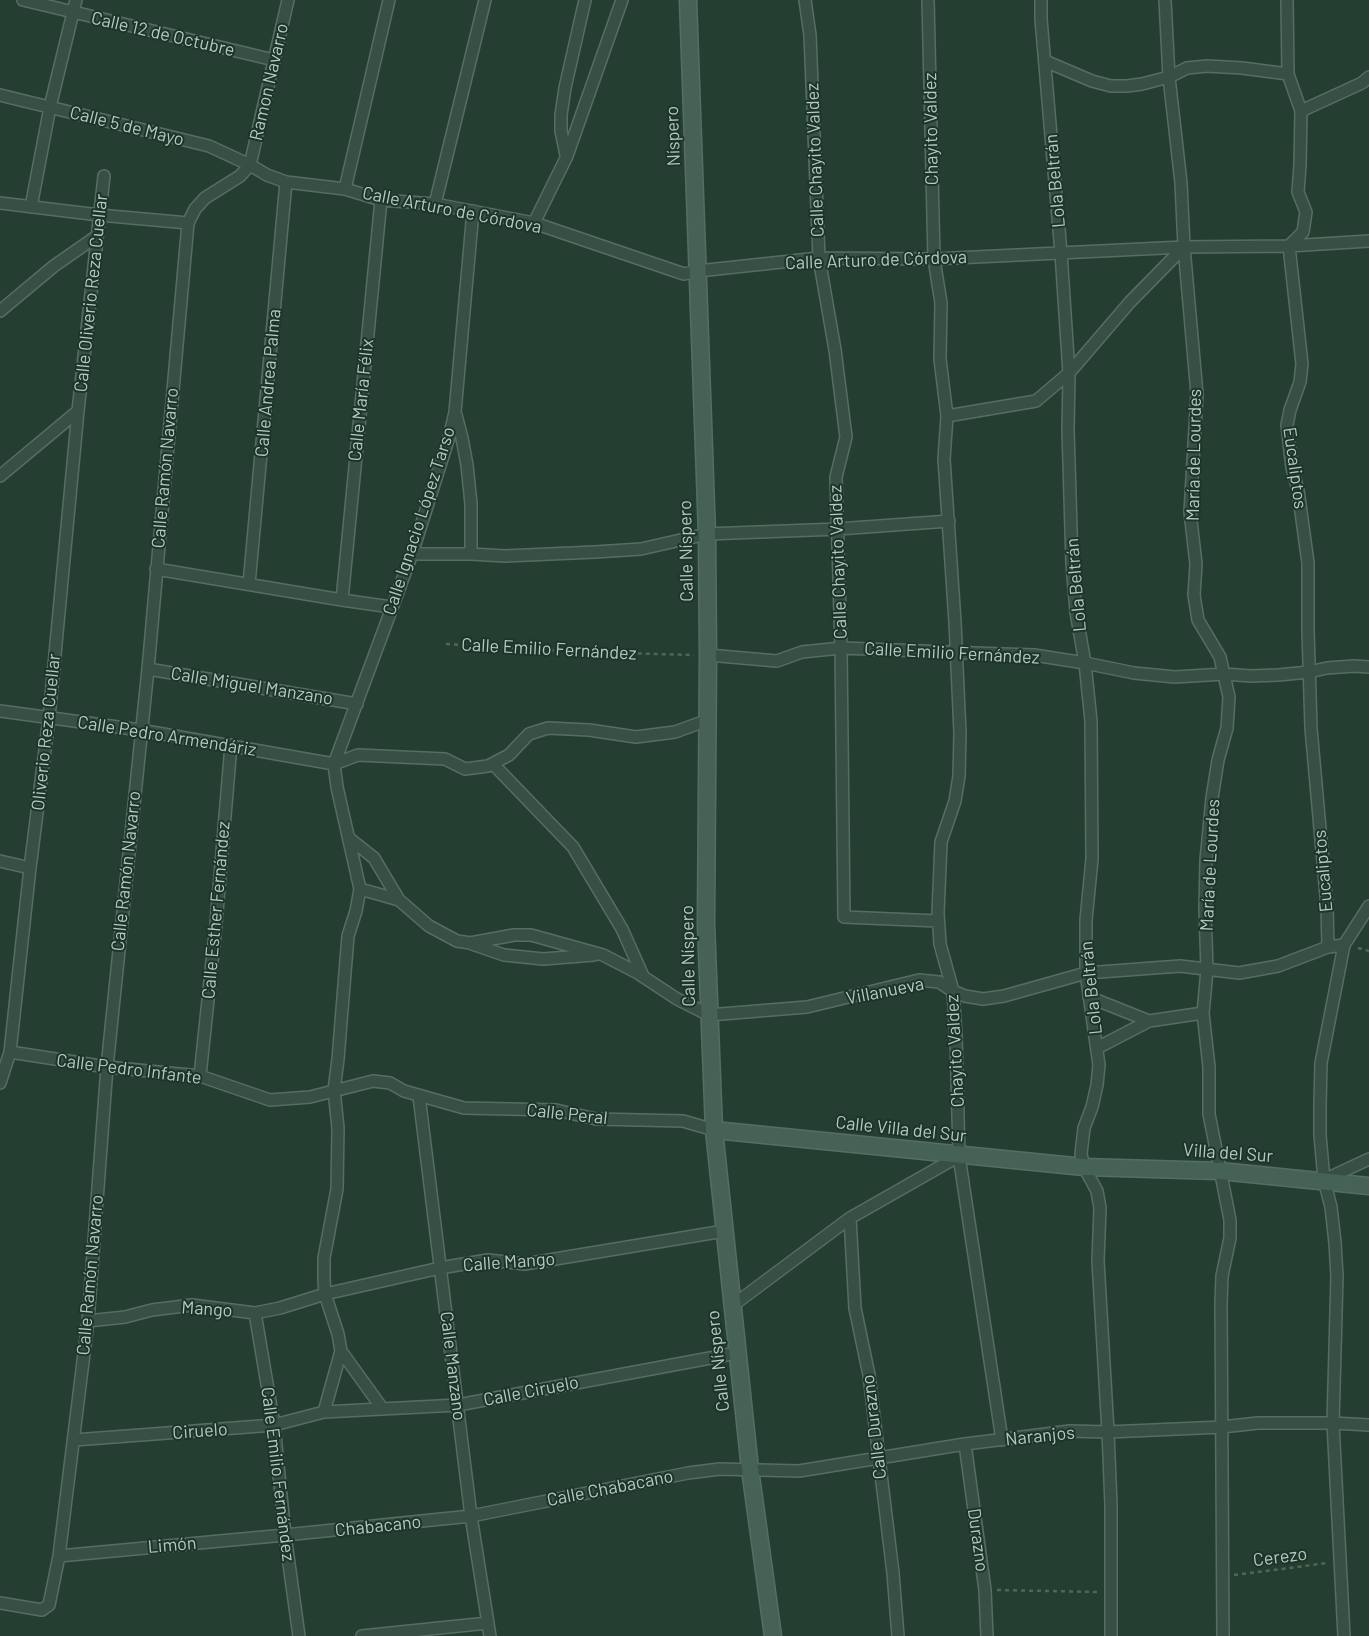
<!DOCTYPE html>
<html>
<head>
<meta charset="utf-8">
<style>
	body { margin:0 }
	canvas { display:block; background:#243f32 }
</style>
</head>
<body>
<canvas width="1369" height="1636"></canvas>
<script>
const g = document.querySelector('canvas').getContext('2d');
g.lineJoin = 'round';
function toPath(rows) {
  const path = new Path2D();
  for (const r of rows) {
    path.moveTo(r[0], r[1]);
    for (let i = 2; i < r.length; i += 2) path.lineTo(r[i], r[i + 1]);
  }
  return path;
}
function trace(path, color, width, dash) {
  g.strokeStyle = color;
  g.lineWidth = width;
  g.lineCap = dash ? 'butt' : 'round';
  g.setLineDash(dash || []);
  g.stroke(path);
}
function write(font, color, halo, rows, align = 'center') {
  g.font = font + ' Barlow,sans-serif';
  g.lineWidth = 4;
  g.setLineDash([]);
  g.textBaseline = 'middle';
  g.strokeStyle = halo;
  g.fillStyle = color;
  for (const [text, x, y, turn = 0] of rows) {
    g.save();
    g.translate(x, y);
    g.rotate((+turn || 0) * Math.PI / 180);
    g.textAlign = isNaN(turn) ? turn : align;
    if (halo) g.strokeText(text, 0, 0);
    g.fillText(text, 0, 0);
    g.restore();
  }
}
const path = toPath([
	[446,644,581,652,694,655],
	[1358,948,1369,951],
	[1234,1575,1328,1563],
	[997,1590,1099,1592]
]);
const street = toPath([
	[23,0,274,60],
	[805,0,810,35,819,258,835,350,846,437,836,477,841,648,844,917,938,921],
	[928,0,934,259,941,303,940,359,947,416,944,459,955,622,960,733,959,776,955,801,941,842,938,913,940,944,953,991,956,1036,959,1156,1002,1440],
	[1041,0,1041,19,1061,253,1069,373,1068,430,1072,563,1076,612,1085,663,1091,721,1092,859,1086,920,1086,973,1099,1065,1097,1085,1092,1107,1084,1128,1081,1154,1084,1167,1097,1191,1100,1208,1098,1261,1108,1432,1111,1505,1111,1636],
	[1165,0,1169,77,1181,183,1184,247,1197,394,1190,512,1196,564,1194,595,1198,620,1220,657,1229,697,1227,728,1218,760,1212,798,1206,860,1205,908,1207,970,1203,1013,1209,1067,1209,1114,1230,1220,1230,1238,1222,1276,1221,1303,1223,1636],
	[1287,0,1288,74,1301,111,1300,165,1298,192,1306,212,1303,232,1289,246,1302,364,1300,382,1290,410,1287,425,1292,468,1298,490,1308,563,1308,631,1311,728,1327,907,1328,947],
	[1045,61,1092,81,1111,86,1127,86,1142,84,1169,77,1187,68,1207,66,1242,68,1288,74],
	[0,95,209,146,250,165,267,175,286,182,345,189,381,200,435,204,534,223,684,274,698,271,819,258,934,259,1184,247,1289,246,1369,241],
	[1301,111,1362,83,1369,77],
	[566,155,561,131,561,115,565,88,585,0],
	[345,189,389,0],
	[0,203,99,215,188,223],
	[435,204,485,0],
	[31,207,50,107,76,0],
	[534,223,567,156,622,0],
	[0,311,54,266,97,236],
	[456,415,462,438,467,465,471,504,471,554],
	[947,416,1036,401,1069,373,1130,302,1184,247],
	[0,476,78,411],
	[412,554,471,554,505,556,595,552,641,549,707,534,838,529,949,521],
	[156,569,342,600,391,607],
	[249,584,286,182],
	[342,600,381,200],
	[708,655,777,661,802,652,841,648,1002,654,1034,655,1085,663,1134,673,1175,677,1224,674,1251,676,1278,675,1309,672,1327,668,1354,666,1369,667],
	[148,669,357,704],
	[0,711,140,730,334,764],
	[334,764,358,755,445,759,465,769,488,766,509,755,529,734,548,728,589,730,636,737,675,732,708,720],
	[493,764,573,847,622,929,643,976],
	[350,839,374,858,399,900],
	[0,861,30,868],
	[360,889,399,900,429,926,457,941,470,943,514,935,531,935,603,955,636,972,677,999,709,1015,807,1007,919,980,939,982,953,991,965,996,983,999,1004,996,1086,973,1180,966,1239,973,1278,966,1328,947,1344,945],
	[472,944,504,955,543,959,594,955],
	[1089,997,1149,1021],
	[1097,1048,1149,1021,1203,1013],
	[10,1052,107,1067,200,1076,270,1100,310,1097,373,1081,390,1083,404,1091,464,1108,556,1110,596,1119,683,1121,714,1130],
	[200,1076,216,924,231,745],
	[0,1083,10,1052,30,868,49,718,78,411,104,176],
	[419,1096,471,1516,490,1636],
	[1324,1180,1369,1159],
	[850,1218,855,1308,869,1375,893,1573,898,1636],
	[732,1306,850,1218,959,1156],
	[255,1313,274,1425,285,1535,299,1636],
	[88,1321,125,1317,152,1310,192,1305,255,1313,280,1308,325,1294,440,1268,488,1260,525,1264,724,1231],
	[382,1408,341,1351,338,1334,325,1294,324,1280,324,1258,337,1189,338,1128,334,1090,338,1059,348,936,356,911,360,889,337,787,334,764,412,554,450,434,455,412,473,211],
	[324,1412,341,1351],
	[74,1440,274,1425,324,1412,458,1405,737,1353],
	[965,1444,985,1590,987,1636],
	[59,1556,285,1535,471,1516,688,1473,720,1469,799,1471,965,1444,1070,1431,1108,1432,1222,1427,1258,1423,1333,1423,1369,1425],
	[0,1603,42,1610,49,1605,59,1556,88,1321,107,1067,148,669,188,223,195,209,205,198,240,176,250,165,288,0],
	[362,1636,488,1623],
	[1344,1636,1333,1423,1337,1276,1335,1243,1331,1207,1324,1180,1320,1135,1320,1105,1321,1063,1344,945,1369,906]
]);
const secondary = toPath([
	[688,0,707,534,708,655,706,924,714,1130,750,1469,773,1636],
	[714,1130,1084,1167,1220,1171,1369,1186]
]);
const streetNames = [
	["Calle 12 de Octubre",163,34,13],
	["Ramon Navarro",269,82,-77],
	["Calle 5 de Mayo",127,126,14],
	["Chayito Valdez",931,129,-91],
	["Níspero",673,136,-92],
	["Calle Chayito Valdez",815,160,-92],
	["Lola Beltrán",1055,181,-95],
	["Calle Arturo de Córdova",452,210,11],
	["Calle Arturo de Córdova",876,260,-2],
	["Calle Oliverio Reza Cuellar",91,293,-84],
	["Calle Andrea Palma",268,383,-85],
	["Calle María Félix",361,400,-84],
	["María de Lourdes",1194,455,-89],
	["Calle Ramón Navarro",165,468,-85],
	["Eucaliptos",1295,468,82],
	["Calle Ignacio López Tarso",419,521,-72],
	["Calle Níspero",686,551,-91],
	["Calle Chayito Valdez",838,562,-92],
	["Lola Beltrán",1076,585,-95],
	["Calle Emilio Fernández",549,649,3],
	["Calle Emilio Fernández",952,653,3],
	["Calle Miguel Manzano",252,686,9],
	["Oliverio Reza Cuellar",46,732,-84],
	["Calle Pedro Armendáriz",167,736,9],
	["María de Lourdes",1210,865,-87],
	["Calle Ramón Navarro",126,871,-84],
	["Eucaliptos",1323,871,-95],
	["Calle Esther Fernández",216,910,-85],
	["Calle Níspero",688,956,-91],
	["Lola Beltrán",1091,988,-96],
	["Villanueva",885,991,-11],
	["Chayito Valdez",955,1051,-93],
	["Calle Pedro Infante",129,1069,7],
	["Calle Peral",567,1114,6],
	["Calle Villa del Sur",901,1129,6],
	["Villa del Sur",1228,1153,4],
	["Calle Mango",509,1262,-4],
	["Calle Ramón Navarro",90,1275,-85],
	["Mango",207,1309,4],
	["Calle Níspero",718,1361,-96],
	["Calle Manzano",453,1366,83],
	["Calle Ciruelo",531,1391,-11],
	["Calle Durazno",874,1427,-97],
	["Ciruelo",200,1431,-4],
	["Naranjos",1040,1436,-6],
	["Calle Emilio Fernández",278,1474,83],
	["Calle Chabacano",610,1488,-11],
	["Chabacano",378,1526,-6],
	["Durazno",978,1540,82],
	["Limón",172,1545,-5],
	["Cerezo",1280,1557,-7]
];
trace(street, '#566d63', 14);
trace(secondary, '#566d63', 19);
trace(path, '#4f6852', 2.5, [4, 4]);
trace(street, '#384f45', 11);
trace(secondary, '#466256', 16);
write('18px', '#b4cac1', '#1d342a', streetNames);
</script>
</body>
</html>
